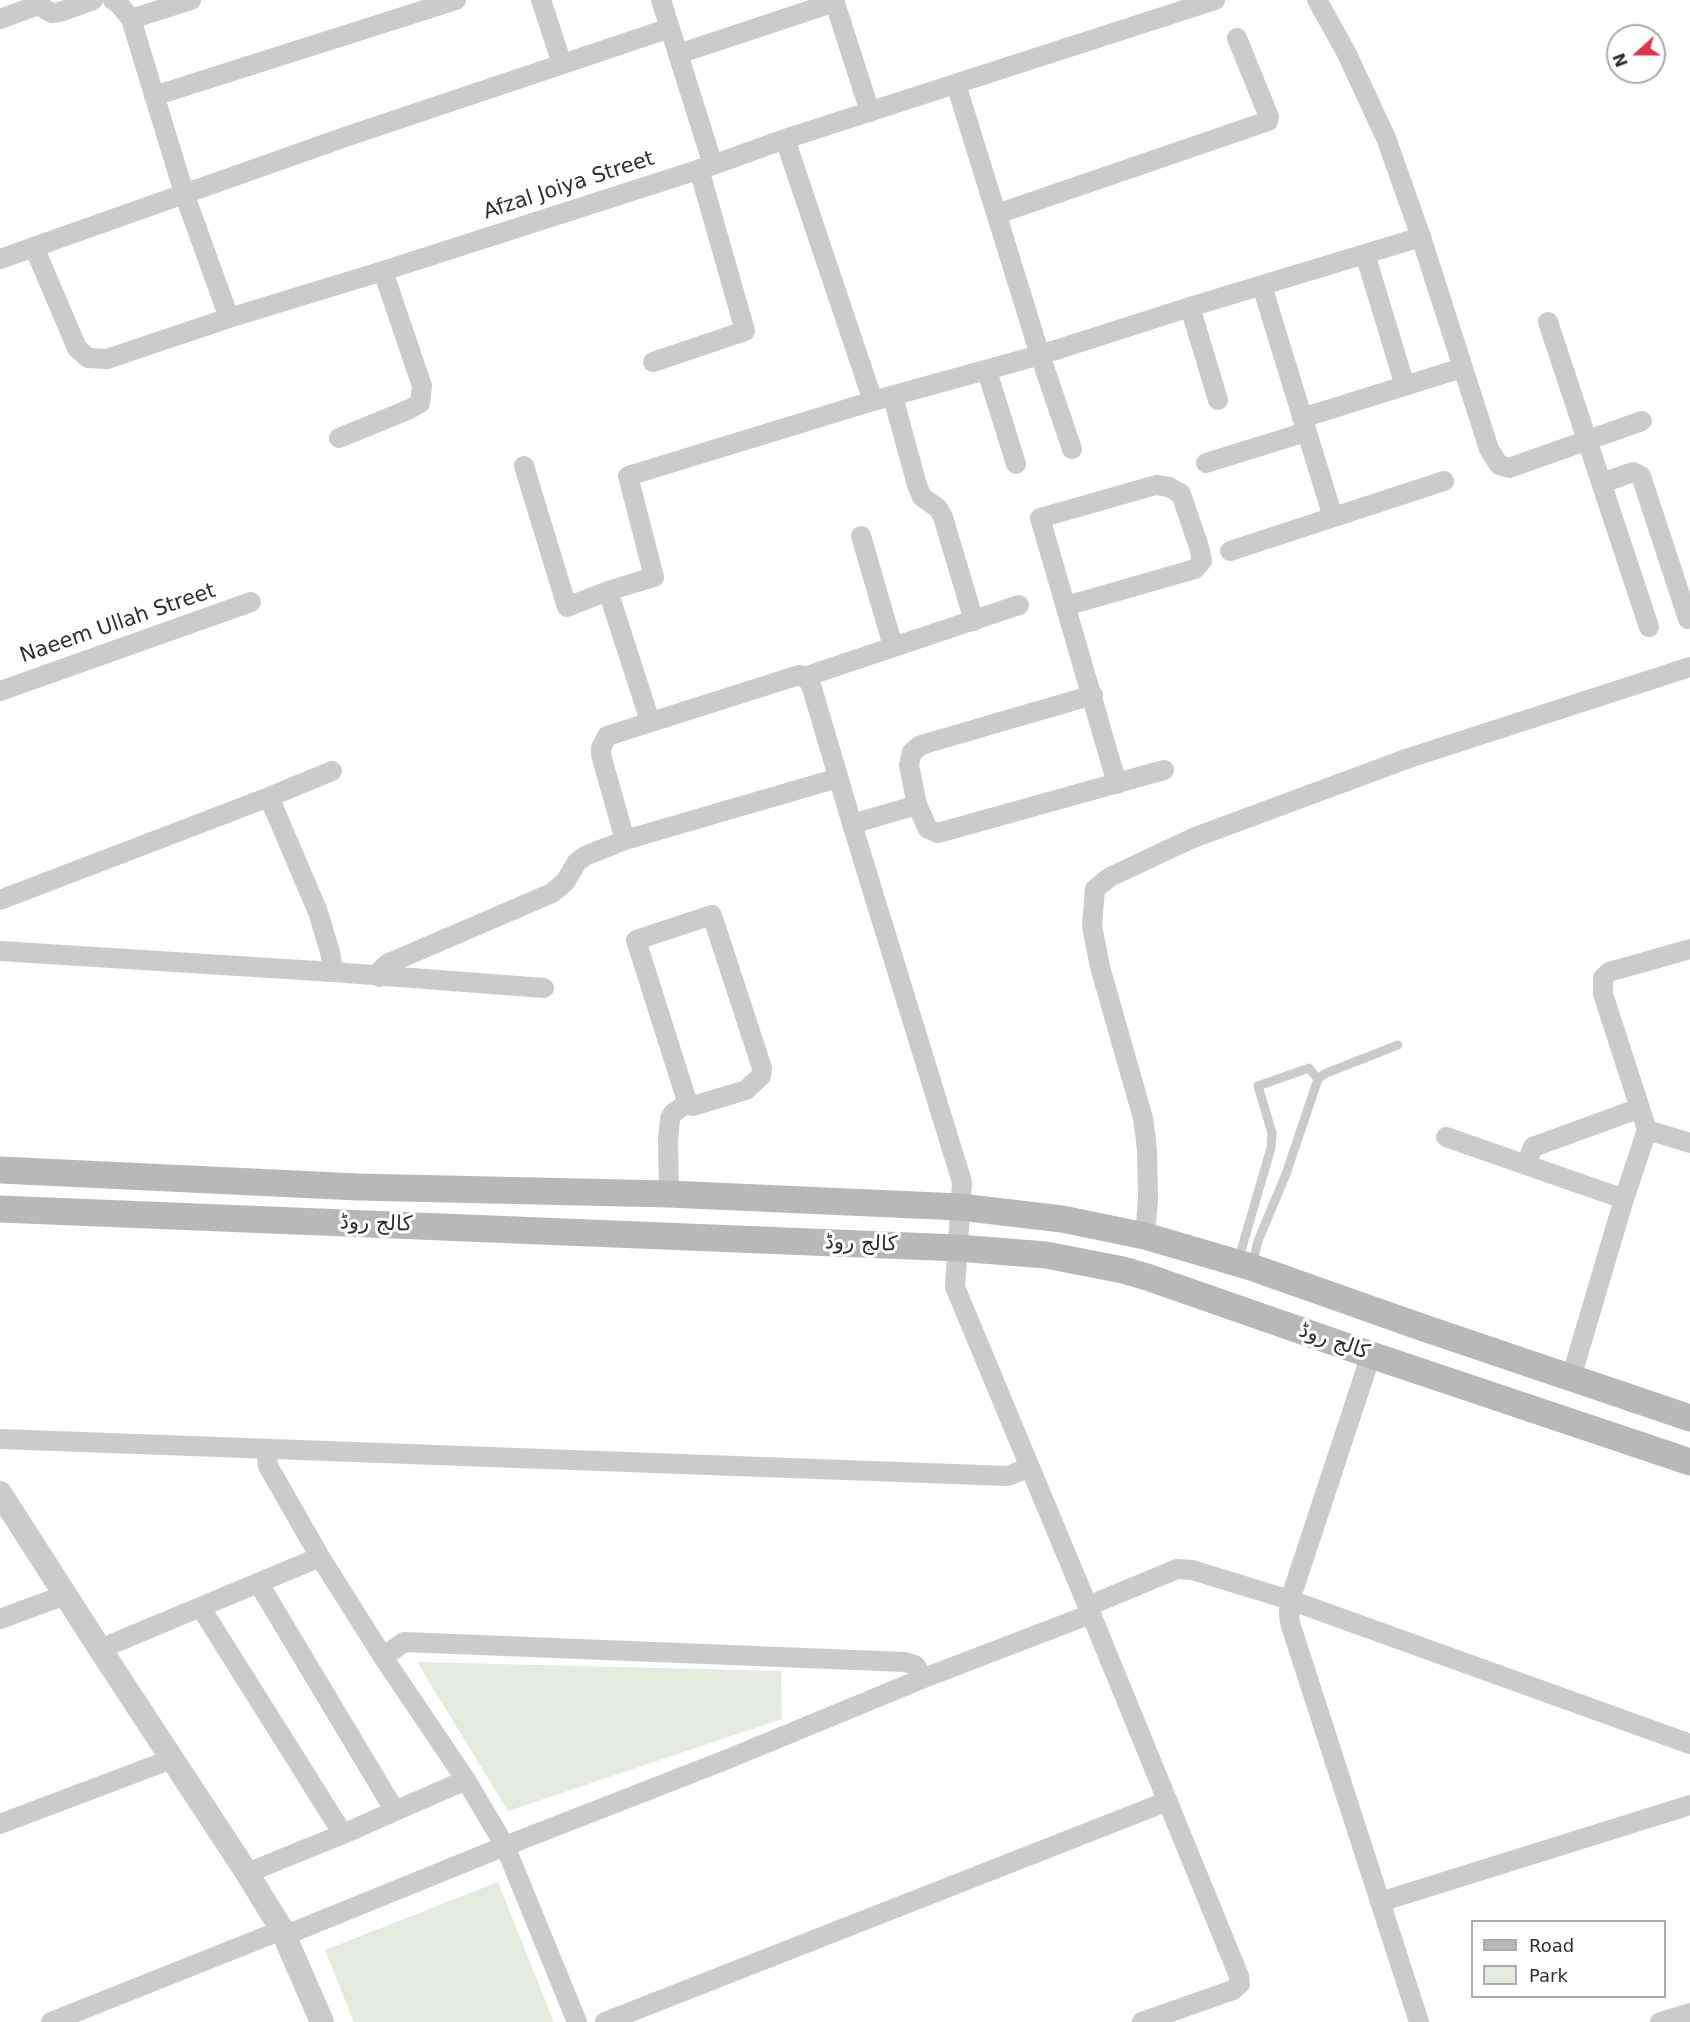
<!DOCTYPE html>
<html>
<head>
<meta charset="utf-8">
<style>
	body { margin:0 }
	#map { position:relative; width:1690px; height:2022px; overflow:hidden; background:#fff; font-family:"DejaVu Sans",sans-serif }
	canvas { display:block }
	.legend { position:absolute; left:1471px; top:1920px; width:195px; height:78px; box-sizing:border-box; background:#fff; border:2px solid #ababab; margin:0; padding:8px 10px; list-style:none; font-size:18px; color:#2e2e2e }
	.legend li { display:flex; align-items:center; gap:12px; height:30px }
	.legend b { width:30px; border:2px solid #ababab }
	.north { position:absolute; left:1606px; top:24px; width:60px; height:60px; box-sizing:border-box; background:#fff; border:2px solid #ababab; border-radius:50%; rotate:249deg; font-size:16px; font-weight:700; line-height:24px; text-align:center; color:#2e2e2e }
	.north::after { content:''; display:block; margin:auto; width:21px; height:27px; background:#e3324b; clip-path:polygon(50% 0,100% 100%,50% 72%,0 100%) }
</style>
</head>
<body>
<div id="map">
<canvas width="1690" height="2022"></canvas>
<ul class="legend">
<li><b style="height:8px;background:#b8b8b8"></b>Road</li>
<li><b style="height:16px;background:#e5ebdc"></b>Park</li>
</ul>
<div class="north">N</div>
</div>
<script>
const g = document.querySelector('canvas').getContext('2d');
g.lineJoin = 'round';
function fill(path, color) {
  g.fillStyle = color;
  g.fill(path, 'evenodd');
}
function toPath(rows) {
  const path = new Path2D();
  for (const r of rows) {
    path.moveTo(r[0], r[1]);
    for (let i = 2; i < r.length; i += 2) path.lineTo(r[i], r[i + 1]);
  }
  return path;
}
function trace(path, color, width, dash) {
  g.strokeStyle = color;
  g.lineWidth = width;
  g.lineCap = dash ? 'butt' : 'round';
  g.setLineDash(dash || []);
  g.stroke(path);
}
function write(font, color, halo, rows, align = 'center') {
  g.font = font + ' "DejaVu Sans",Vazirmatn,sans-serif';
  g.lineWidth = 6;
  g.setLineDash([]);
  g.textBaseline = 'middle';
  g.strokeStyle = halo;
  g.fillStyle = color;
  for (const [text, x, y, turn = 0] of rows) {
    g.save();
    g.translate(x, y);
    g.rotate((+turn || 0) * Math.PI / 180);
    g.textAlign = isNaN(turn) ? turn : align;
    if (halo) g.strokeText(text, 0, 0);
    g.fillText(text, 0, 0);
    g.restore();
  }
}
const green = toPath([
	[417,1662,781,1671,782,1719,508,1811],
	[498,1882,554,2022,354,2022,325,1950]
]);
const service = toPath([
	[1238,1261,1271,1148,1272,1133,1258,1086,1309,1068,1318,1079],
	[1252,1265,1258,1241,1286,1174,1318,1079,1324,1074,1398,1045]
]);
const minor = toPath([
	[36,0,38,5,52,13,60,12,93,0],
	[113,0,119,4,131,19,184,193,229,318],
	[541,0,562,64],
	[661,0,713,165],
	[834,0,870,112],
	[1317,0,1346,52,1386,138,1421,237,1489,449,1499,465,1509,468,1642,421],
	[0,19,38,5],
	[131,19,191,0],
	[678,54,835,2],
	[956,84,1040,355,1072,449],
	[154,96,456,0],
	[785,139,873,401],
	[997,214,1268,121,1269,117,1237,38],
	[34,247,348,136,670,28],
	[1365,254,1405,386],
	[0,259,34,247,77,348,88,358,107,359,229,318,383,271,713,165,785,139,1215,0],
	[1262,286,1333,517],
	[1190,307,1218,400],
	[1548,322,1649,627],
	[653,362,745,331,699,169],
	[987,371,1016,464],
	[893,397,917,485,922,497,938,508,943,517,974,621],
	[1302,418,1462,368],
	[339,438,410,409,420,403,422,386,383,271],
	[1206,463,1306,432],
	[524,466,567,607,608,591,650,721],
	[1602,483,1633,472,1641,476,1688,619],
	[861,536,893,646],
	[1230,551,1444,481],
	[608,591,654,577,628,476,873,401,1040,355,1190,307,1421,237],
	[1066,606,1195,569,1202,561,1199,547,1181,494,1169,487,1156,485,1040,518,1117,784],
	[804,677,1019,605],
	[0,691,251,602],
	[269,797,318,912,330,952,333,972],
	[917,805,928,829,938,833,1164,770],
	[852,824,917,805,909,765,912,752,921,745,1093,695],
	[625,840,601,755,601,748,607,736,796,676,800,675,809,681,812,688,852,824,962,1182,955,1287,1091,1614,1239,1976,1240,1984,1233,1990,1142,2022],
	[0,900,269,797,332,771],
	[712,915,762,1068,761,1076,746,1090,693,1106,686,1098,636,940,712,915],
	[0,951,333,972,544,988],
	[379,977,381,970,387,964,552,893,565,882,577,862,585,856,625,840,838,778],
	[1647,1130,1603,994,1603,978,1609,972,1690,949],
	[1446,1137,1624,1199],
	[1526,1164,1533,1147,1640,1108],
	[669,1194,668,1141,670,1119,673,1113,688,1103],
	[1145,1236,1148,1199,1147,1149,1143,1118,1100,967,1092,926,1095,889,1110,877,1193,838,1409,758,1690,667],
	[1371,1355,1290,1600,1289,1612,1290,1623,1419,2022],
	[1571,1378,1624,1199,1647,1130,1690,1143],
	[0,1439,1008,1476,1030,1467],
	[266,1449,268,1466,320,1557,383,1657,466,1780,505,1846,577,2022],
	[1088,1606,1177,1569,1192,1570,1290,1600,1690,1744],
	[201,1608,343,1834,395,1811,259,1584],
	[0,1619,65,1595],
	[100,1649,320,1557],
	[383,1657,404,1642,905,1662,915,1665,924,1678],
	[395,1811,466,1780],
	[0,1824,172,1759],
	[247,1873,343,1834],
	[1380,1902,1690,1805],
	[286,1935,505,1846,723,1761,924,1678,1091,1614],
	[51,2022,282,1930],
	[605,2022,1168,1801],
	[1660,2022,1690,2013]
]);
const tertiary = toPath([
	[0,1493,100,1649,247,1873,282,1930,322,2022]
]);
const secondary = toPath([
	[0,1170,358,1187,669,1194,960,1207,1062,1219,1145,1236,1251,1267,1421,1327,1690,1418],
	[0,1209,958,1248,1046,1255,1123,1270,1147,1277,1371,1355,1690,1462]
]);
const streetNames = [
	["Afzal Joiya Street",569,186,-18],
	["Naeem Ullah Street",118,624,-19],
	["کالج روڈ",376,1224,2],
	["کالج روڈ",861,1244,2],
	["کالج روڈ",1334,1342,19]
];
fill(green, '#e5ebdc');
trace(service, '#cbcbcb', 9);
trace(minor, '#cbcbcb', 20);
trace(tertiary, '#cbcbcb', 24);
trace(secondary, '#b8b8b8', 27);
write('21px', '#2e2e2e', '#fff', streetNames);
</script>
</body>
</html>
